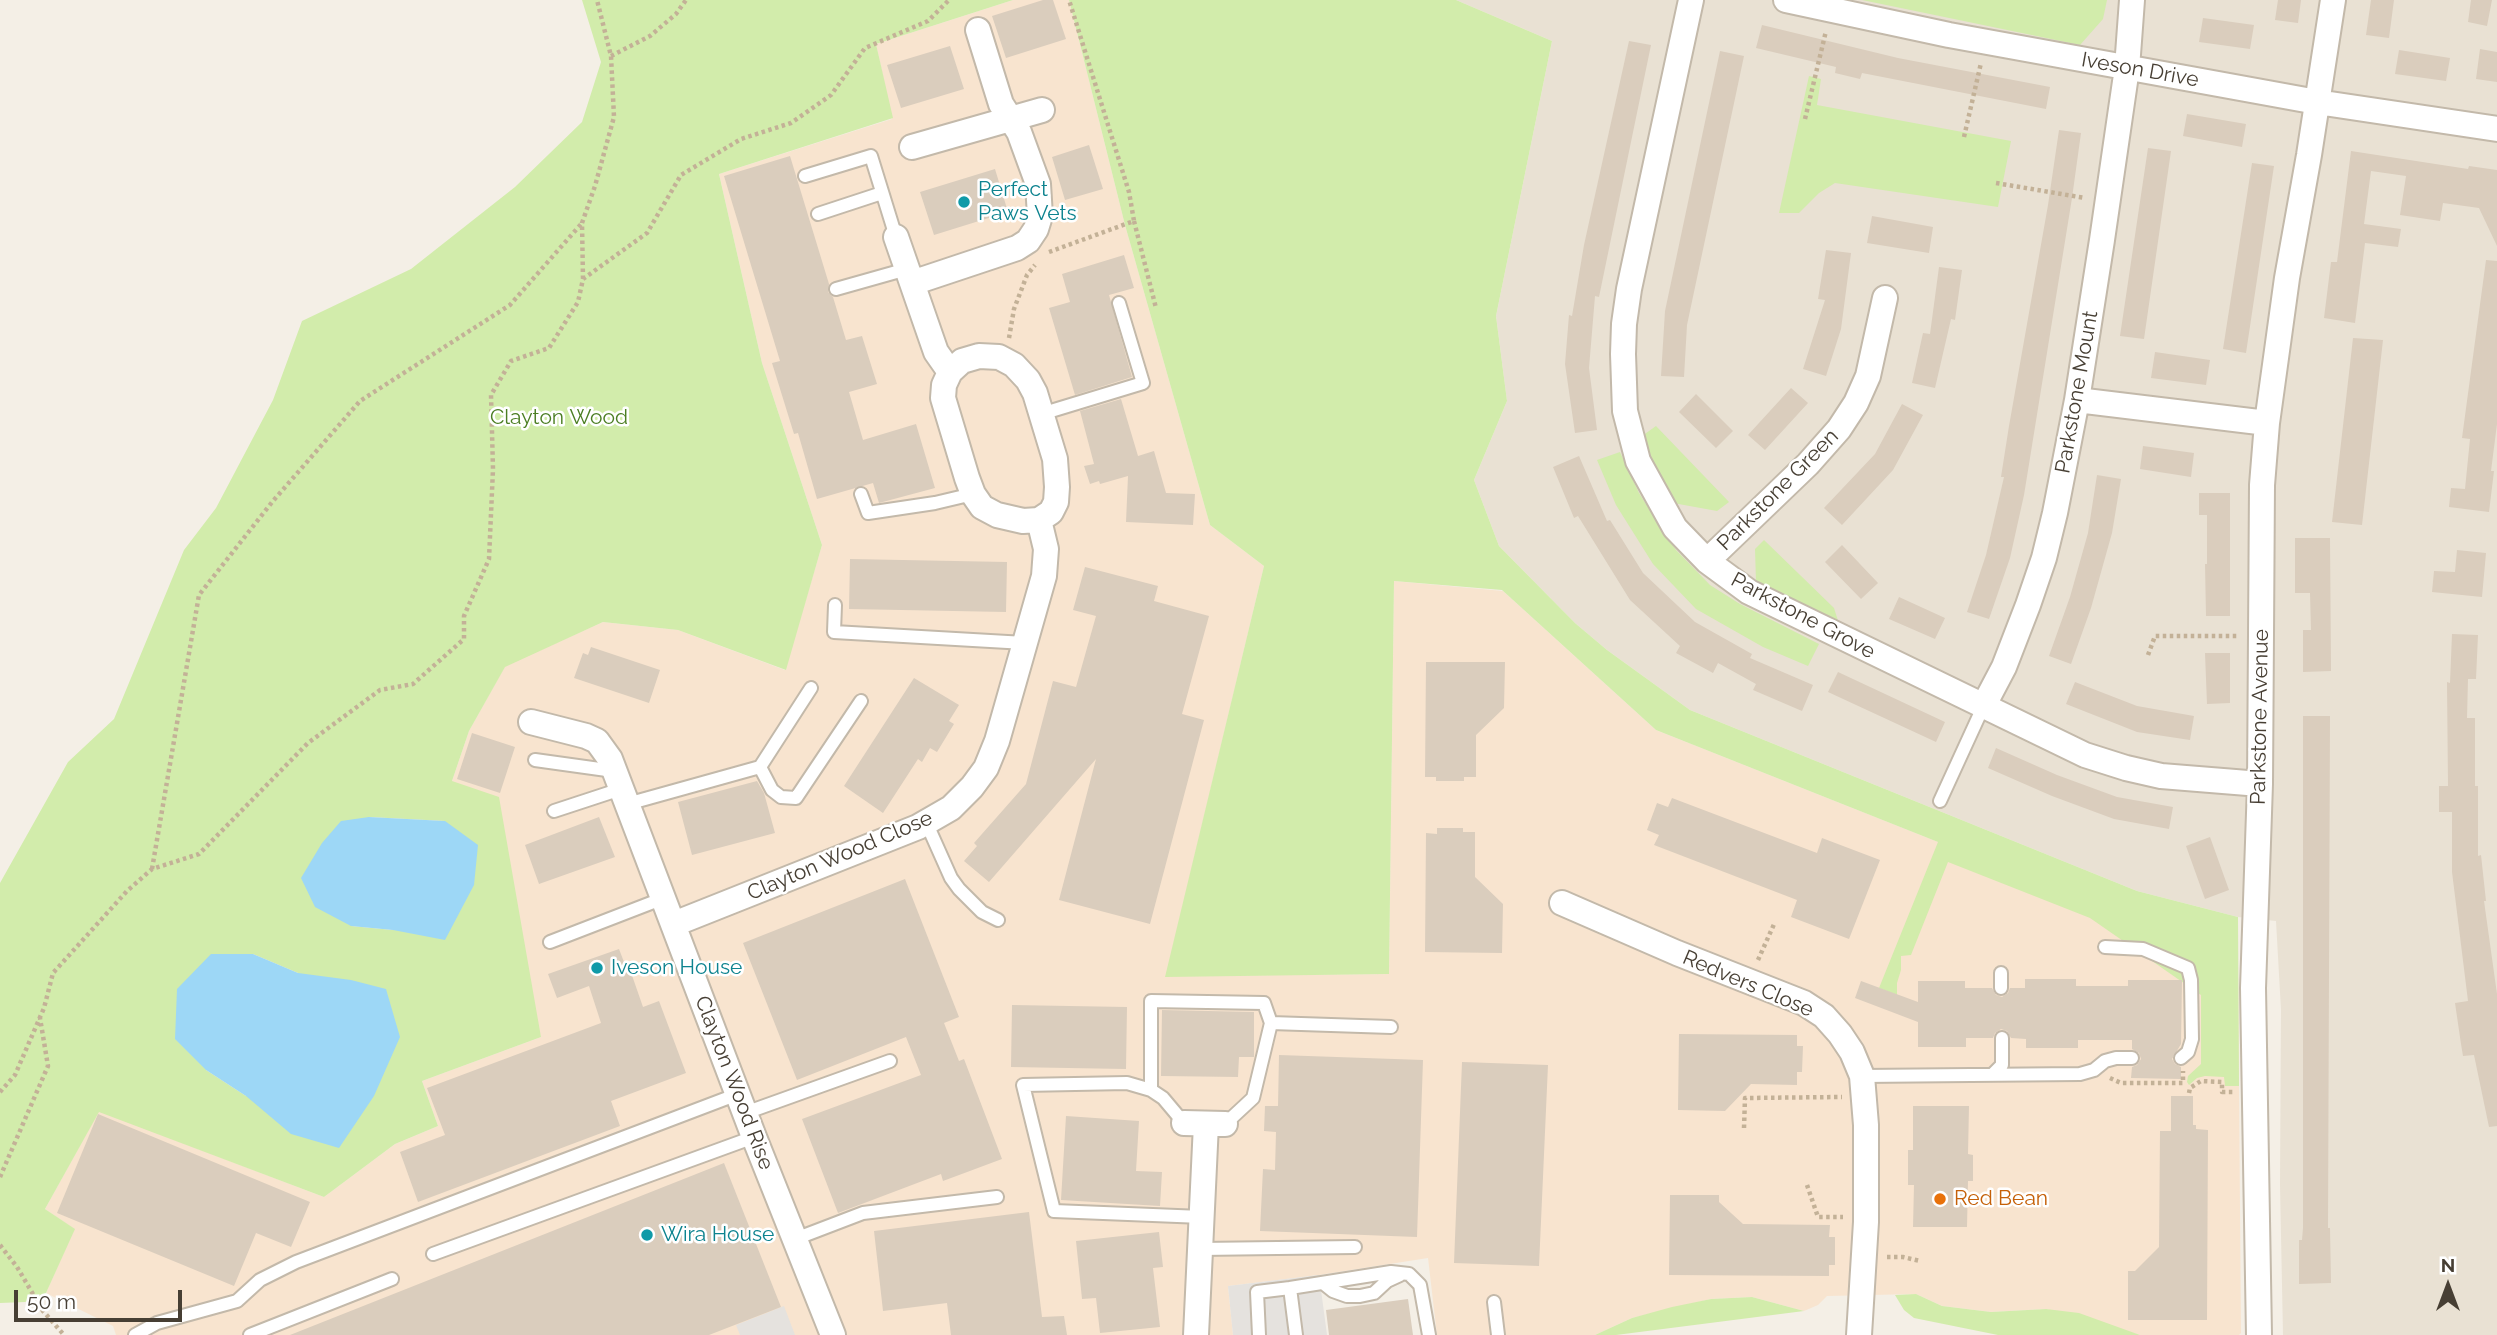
<!DOCTYPE html>
<html>
<head>
<meta charset="utf-8">
<style>
	body { margin:0 }
	#map { position:relative; width:2497px; height:1335px; overflow:hidden; background:#f4efe6; font-family:Raleway,sans-serif }
	canvas { display:block }
	.north { position:absolute; left:2413px; top:1251px; width:70px; height:70px; -webkit-text-stroke:5px #fff; paint-order:stroke; rotate:0deg; font-size:19px; font-weight:700; line-height:28px; text-align:center; color:#473f34 }
	.north::after { content:''; display:block; margin:auto; width:24px; height:32px; background:#473f34; clip-path:polygon(50% 0,100% 100%,50% 72%,0 100%) }
	.scale { position:absolute; left:14px; top:1290px; width:168px; height:32px; box-sizing:border-box; border:4px solid #473f34; border-top:0; padding-left:9px; font-size:21px; line-height:24px; white-space:nowrap; color:#473f34; -webkit-text-stroke:5px #fff; paint-order:stroke }
</style>
</head>
<body>
<div id="map">
<canvas width="2497" height="1335"></canvas>
<div class="north">N</div>
<div class="scale">50 m</div>
</div>
<script>
const g = document.querySelector('canvas').getContext('2d');
g.lineJoin = 'round';
function fill(path, color) {
  g.fillStyle = color;
  g.fill(path, 'evenodd');
}
function toPath(rows) {
  const path = new Path2D();
  for (const r of rows) {
    path.moveTo(r[0], r[1]);
    for (let i = 2; i < r.length; i += 2) path.lineTo(r[i], r[i + 1]);
  }
  return path;
}
function trace(path, color, width, dash) {
  g.strokeStyle = color;
  g.lineWidth = width;
  g.lineCap = dash ? 'butt' : 'round';
  g.setLineDash(dash || []);
  g.stroke(path);
}
function write(font, color, halo, rows, align = 'center') {
  g.font = font + ' Raleway,sans-serif';
  g.lineWidth = 5;
  g.setLineDash([]);
  g.textBaseline = 'middle';
  g.strokeStyle = halo;
  g.fillStyle = color;
  for (const [text, x, y, turn = 0] of rows) {
    g.save();
    g.translate(x, y);
    g.rotate((+turn || 0) * Math.PI / 180);
    g.textAlign = isNaN(turn) ? turn : align;
    if (halo) g.strokeText(text, 0, 0);
    g.fillText(text, 0, 0);
    g.restore();
  }
}
const residential = toPath([
	[1456,0,2497,0,2497,1335,2283,1335,2280,1185,2281,1010,2276,921,2238,917,2137,891,1690,710,1607,650,1575,623,1499,546,1474,480,1507,401,1496,316,1552,41]
]);
const commercial = toPath([
	[1013,0,1069,0,1125,225,1210,525,1264,566,1166,976,1389,974,1394,581,1503,591,1656,730,2238,961,2241,1333,2239,1335,2140,1335,2046,1309,1991,1312,1942,1306,1916,1294,1827,1296,1818,1305,1804,1311,1752,1297,1711,1299,1632,1318,1595,1335,1437,1335,1428,1258,1319,1275,1228,1286,1233,1335,116,1335,113,1326,46,1293,74,1229,45,1209,99,1111,324,1197,395,1144,438,1126,422,1081,541,1037,452,781,469,731,505,666,603,622,678,630,785,670,822,545,762,363,719,174,892,119,876,44]
]);
const green = toPath([
	[582,0,1013,0,876,44,893,118,719,174,762,363,822,545,786,670,678,630,603,622,505,667,469,731,452,781,499,797,541,1037,422,1081,438,1126,395,1144,324,1197,99,1112,45,1209,75,1229,46,1293,25,1302,0,1303,0,883,68,762,114,719,184,550,216,508,273,400,302,321,411,269,515,187,582,122,601,62],
	[369,817,445,821,393,930,351,926],
	[253,954,298,973,246,1096,206,1070],
	[1069,0,1456,0,1552,41,1496,316,1507,401,1474,480,1499,546,1575,623,1607,650,1690,710,2137,891,2238,917,2239,1086,2225,1086,2224,1077,2205,1076,2197,1078,2189,1085,2187,1082,2188,1076,2201,1064,2201,995,2090,918,1948,862,1911,955,1901,956,1901,970,1897,983,1897,995,1879,988,1938,842,1656,730,1502,590,1394,581,1389,974,1165,977,1264,566,1210,525,1125,225],
	[1862,0,2107,0,2103,19,2080,45],
	[1809,76,1821,79,1817,105,2011,141,1998,207,1835,183,1819,193,1799,213,1779,213],
	[1656,426,1729,502,1717,511,1673,503,1653,465,1642,436],
	[1620,452,1639,493,1661,528,1676,550,1710,585,1740,604,1819,644,1808,666,1763,647,1696,609,1653,564,1616,505,1597,460],
	[1764,540,1834,608,1839,624,1756,582,1755,549],
	[1916,1294,1942,1306,1991,1312,2046,1309,2079,1313,2140,1335,1998,1335,1914,1318,1904,1310,1895,1295],
	[1752,1297,1804,1311,1616,1335,1595,1335,1632,1318,1672,1307,1711,1299]
]);
const parking = toPath([
	[1319,1275,1327,1335,1233,1335,1228,1286],
	[784,1306,795,1335,740,1335,736,1325]
]);
const water = toPath([
	[369,817,445,821,478,845,474,885,445,940,393,930,351,926,315,907,301,878,322,843,341,821],
	[211,954,253,954,298,973,351,980,386,989,400,1037,374,1096,339,1148,291,1134,246,1096,206,1070,175,1039,177,989]
]);
const building = toPath([
	[1043,0,1053,0,1066,39,1006,58,992,16],
	[2278,0,2301,0,2298,23,2275,20],
	[2371,0,2394,0,2389,38,2366,35],
	[2471,0,2492,0,2487,26,2468,22],
	[2203,18,2254,25,2250,49,2199,42],
	[1762,25,1898,58,2050,87,2046,109,1862,73,1860,79,1835,73,1836,67,1756,48],
	[1629,41,1651,45,1599,297,1595,296,1589,368,1597,430,1575,433,1565,364,1569,315,1572,316,1584,245],
	[950,46,964,89,901,108,887,65],
	[2480,49,2497,52,2497,82,2476,79],
	[2399,50,2450,58,2446,81,2395,74],
	[1720,51,1744,56,1687,325,1684,377,1661,376,1665,311],
	[2187,114,2246,124,2242,147,2183,136],
	[2059,130,2081,133,2072,198,2024,495,2010,558,1989,619,1967,612,1986,555,2004,477,2001,477,2009,426,2048,205],
	[1089,145,1103,189,1065,200,1052,157],
	[2148,148,2171,151,2144,339,2120,336],
	[2351,151,2468,169,2469,166,2497,170,2497,246,2479,208,2443,203,2440,221,2400,215,2406,176,2371,171,2364,224,2401,229,2398,247,2365,243,2355,323,2324,318,2331,262,2337,262],
	[790,156,829,284,828,292,833,297,846,340,862,336,877,384,849,392,863,440,916,424,935,488,879,503,873,483,817,499,798,433,794,434,772,363,780,361,724,176],
	[2252,163,2274,166,2246,353,2223,349],
	[995,169,1008,212,934,235,920,192],
	[1872,216,1933,227,1929,253,1867,243],
	[1826,250,1851,253,1841,329,1826,376,1803,369,1825,300,1818,299],
	[1124,255,1134,288,1109,295,1132,377,1075,395,1049,308,1070,302,1062,274],
	[2486,260,2497,261,2497,424,2491,471,2494,471,2489,512,2449,507,2451,488,2465,489,2470,439,2462,438],
	[1939,267,1962,270,1955,320,1951,319,1935,388,1912,383,1923,333,1930,334],
	[2353,338,2383,340,2362,525,2332,522],
	[2155,352,2210,360,2206,385,2151,378],
	[1791,388,1808,403,1765,450,1748,435],
	[1696,394,1733,431,1716,448,1679,412],
	[1121,399,1138,456,1154,451,1166,493,1195,494,1193,525,1126,522,1128,476,1100,484,1099,481,1090,484,1084,466,1094,464,1080,411],
	[1902,404,1923,415,1893,470,1842,525,1824,508,1875,454],
	[2143,446,2194,453,2191,477,2140,469],
	[1579,456,1607,521,1610,520,1643,573,1695,622,1752,654,1750,658,1813,685,1802,711,1753,690,1756,684,1718,663,1713,673,1676,653,1680,646,1630,600,1578,516,1574,518,1553,467],
	[2097,475,2121,479,2112,533,2091,608,2071,664,2049,656,2070,597,2088,533],
	[2199,493,2230,493,2230,616,2206,616,2205,564,2207,564,2207,515,2199,515],
	[2295,538,2330,538,2331,671,2303,672,2303,630,2311,630,2310,593,2295,593],
	[1842,545,1878,583,1861,599,1825,562],
	[2457,550,2486,553,2482,597,2432,592,2434,571,2455,572],
	[850,559,1007,562,1006,612,849,609],
	[1085,567,1158,586,1154,601,1209,616,1182,714,1204,720,1150,924,1059,900,1096,759,989,882,964,861,977,846,974,843,1026,784,1053,681,1076,687,1096,616,1073,610],
	[1899,597,1945,618,1935,639,1889,619],
	[2452,634,2478,635,2476,679,2468,679,2467,718,2475,718,2475,786,2478,786,2478,856,2481,855,2486,901,2484,901,2497,994,2497,1126,2489,1127,2474,1055,2463,1056,2461,1044,2455,1003,2468,1001,2452,872,2452,812,2439,812,2439,786,2448,786,2447,682,2450,683],
	[591,647,660,670,649,703,574,678,583,653,588,655],
	[2205,653,2230,653,2230,703,2207,704],
	[1426,662,1505,662,1504,708,1476,735,1476,777,1464,777,1464,781,1436,781,1436,777,1425,777],
	[1838,672,1945,722,1936,742,1828,692],
	[914,678,959,705,949,721,954,724,937,752,930,748,922,762,918,759,883,813,844,786],
	[2075,682,2137,706,2194,716,2190,740,2137,732,2066,704],
	[2303,716,2330,716,2328,1228,2330,1228,2331,1283,2299,1284,2299,1240,2302,1240,2303,1228],
	[472,733,515,747,500,793,457,779],
	[1996,748,2057,775,2117,797,2173,807,2169,829,2114,819,2052,796,1988,768],
	[757,781,764,793,775,833,692,855,678,802],
	[1672,798,1817,853,1822,838,1880,860,1849,939,1791,917,1797,900,1654,845,1659,835,1647,830,1657,803,1668,807],
	[599,817,615,857,539,884,525,845],
	[1437,828,1463,828,1463,832,1475,832,1475,877,1503,904,1502,953,1425,952,1426,833,1437,834],
	[2210,837,2229,890,2205,899,2186,846],
	[905,879,959,1017,944,1023,959,1061,964,1059,1002,1159,943,1181,941,1174,838,1213,802,1119,921,1075,906,1037,797,1080,743,943],
	[619,949,624,962,627,961,643,1007,659,1001,686,1073,611,1101,620,1126,418,1202,400,1152,445,1135,427,1088,601,1023,589,986,557,998,548,974],
	[2025,979,2076,979,2076,986,2128,986,2128,980,2182,980,2181,1044,2172,1059,2175,1064,2181,1067,2181,1079,2131,1078,2132,1067,2137,1065,2141,1059,2139,1053,2132,1049,2132,1040,2078,1040,2078,1048,2026,1048,2026,1039,2011,1038,2007,1031,2001,1029,1995,1033,1993,1038,1966,1038,1966,1047,1918,1047,1918,1022,1855,998,1861,981,1918,1002,1918,981,1965,981,1965,988,1992,988,1996,995,2002,997,2008,993,2010,988,2025,988],
	[1012,1005,1127,1007,1126,1069,1011,1067],
	[1162,1010,1254,1012,1254,1057,1239,1057,1238,1077,1161,1076],
	[1679,1034,1797,1035,1797,1046,1803,1046,1802,1072,1797,1072,1797,1085,1751,1084,1725,1111,1678,1110],
	[1279,1055,1423,1060,1417,1237,1260,1231,1263,1169,1275,1170,1276,1132,1264,1131,1265,1106,1278,1106],
	[1462,1062,1548,1065,1539,1266,1454,1263],
	[2171,1096,2193,1096,2193,1125,2196,1125,2196,1129,2208,1130,2207,1320,2128,1320,2128,1271,2135,1271,2159,1247,2160,1131,2171,1131],
	[1913,1106,1969,1106,1968,1154,1973,1155,1973,1181,1968,1181,1967,1227,1913,1227,1914,1185,1908,1185,1908,1150,1913,1150],
	[98,1114,310,1202,291,1247,256,1233,234,1286,57,1213],
	[1066,1116,1139,1121,1136,1171,1162,1172,1160,1206,1061,1200],
	[724,1163,781,1307,709,1335,290,1335],
	[1670,1195,1719,1195,1719,1202,1743,1224,1830,1225,1829,1237,1835,1237,1835,1265,1829,1265,1829,1276,1669,1275],
	[1029,1212,1042,1317,1064,1316,1067,1335,951,1335,947,1303,883,1311,874,1231],
	[1159,1232,1163,1267,1153,1268,1160,1327,1100,1333,1096,1298,1082,1299,1076,1241],
	[1408,1299,1413,1335,1329,1335,1326,1310]
]);
const path = toPath([
	[611,56,650,36,676,14,686,0],
	[1805,119,1826,31],
	[1964,137,1981,63],
	[1996,183,2085,198],
	[1134,221,1156,308],
	[1049,252,1134,221,1129,192,1069,0],
	[583,279,582,223,595,186,614,117,611,56,597,0],
	[1009,338,1014,309,1027,275,1035,265],
	[2148,655,2155,636,2239,636],
	[152,869,199,595,273,501,360,401,510,305,582,223],
	[1758,960,1775,922],
	[2110,1078,2121,1083,2183,1083,2183,1071],
	[0,1092,15,1075,44,1008,53,973,127,891,152,869,199,854,308,743,380,690,413,684,464,639,464,616,489,559,493,469,491,395,511,361,549,348,578,302,583,279,647,233,681,175,741,139,791,123,831,95,865,48,928,21,949,0],
	[2189,1093,2190,1088,2201,1081,2222,1082,2222,1092,2233,1092],
	[1744,1128,1745,1098,1842,1097],
	[0,1177,48,1066,40,1018],
	[1807,1185,1818,1217,1843,1217],
	[0,1245,17,1267,43,1311,64,1335],
	[1887,1257,1903,1257,1920,1261]
]);
const service = toPath([
	[805,176,871,156,896,237],
	[818,214,882,193],
	[836,289,907,269],
	[1041,414,1143,383,1119,303],
	[861,494,868,513,935,503,973,494],
	[835,605,834,632,1025,643],
	[535,760,614,771],
	[760,767,772,790,781,797,796,798,861,701],
	[1940,801,1984,705],
	[627,804,760,767,811,688],
	[554,811,621,789],
	[926,822,951,878,959,889,982,912,998,920],
	[550,942,664,898],
	[2105,947,2143,949,2188,968,2191,980,2192,1039,2188,1052,2181,1058],
	[2001,973,2001,988],
	[1993,1074,2002,1065,2002,1038],
	[1862,1076,2080,1074,2094,1070,2105,1061,2116,1058,2132,1058],
	[1151,1090,1127,1083,1023,1085,1054,1211,1202,1217],
	[745,1113,890,1061],
	[1184,1123,1163,1098,1151,1090,1151,1001,1264,1003,1271,1023],
	[1225,1124,1253,1098,1271,1023,1391,1027],
	[795,1239,863,1213,997,1197],
	[1200,1249,1355,1247],
	[433,1254,754,1137],
	[1323,1283,1333,1291,1347,1296,1360,1296,1374,1293,1387,1281,1400,1275],
	[1290,1288,1391,1272,1409,1274,1420,1285,1429,1335],
	[1494,1302,1498,1335],
	[135,1335,157,1323,237,1301,260,1280,296,1262,738,1094],
	[250,1335,392,1279],
	[1259,1335,1257,1292,1290,1288,1296,1335]
]);
const minor = toPath([
	[1691,0,1629,289,1624,324,1623,354,1625,411,1638,461,1675,528,1707,561,1749,592,2085,755,2126,768,2161,776,2260,784],
	[1786,0,1949,35,2317,102,2497,129],
	[912,147,1042,110],
	[896,237,936,352,950,372],
	[912,283,1017,248,1028,241,1036,229,1040,216,1038,184,1019,132,1001,104,978,30],
	[979,356,999,357,1014,365,1028,380,1035,393,1055,459,1057,487,1056,502,1051,512,1039,520,1023,521,997,515,982,507,973,494,967,478,943,398,944,385,950,372,962,361,979,356],
	[2077,400,2267,423],
	[1707,561,1808,464,1839,429,1856,403,1868,376,1885,298],
	[1984,705,2004,667,2028,605,2044,558,2055,513,2077,400,2102,240,2127,68,2132,0],
	[531,722,586,736,597,741,610,759,754,1137,833,1335],
	[1562,903,1677,953,1804,1003,1824,1016,1840,1034,1852,1052,1862,1076,1866,1125,1866,1222,1859,1335],
	[674,924,918,827,951,808,972,787,986,768,997,741,1044,576,1046,549,1039,520],
	[1184,1123,1225,1124],
	[1196,1335,1206,1124],
	[2259,1335,2253,988,2260,784,2262,485,2267,423,2287,278,2309,155,2333,0]
]);
const markers = [
	[964,202,7,"#0f9aa8"],
	[597,968,7,"#0f9aa8"],
	[1940,1199,7,"#e8710a"],
	[647,1235,7,"#0f9aa8"]
];
const streetNames = [
	["Iveson Drive",2140,70,10],
	["Parkstone Mount",2077,392,-80],
	["Parkstone Green",1778,490,-45],
	["Parkstone Grove",1803,616,28],
	["Parkstone Avenue",2260,717,-89],
	["Clayton Wood Close",840,856,-23],
	["Redvers Close",1748,984,23],
	["Clayton Wood Rise",734,1083,69]
];
const cultureNames = [
	["Perfect",978,190],
	["Paws Vets",978,214],
	["Iveson House",611,968],
	["Wira House",661,1235]
];
const parkNames = [
	["Clayton Wood",559,418]
];
const foodNames = [
	["Red Bean",1954,1199]
];
fill(residential, '#e9e1d3');
fill(commercial, '#f8e4cf');
fill(green, '#d2ecab');
fill(parking, '#e5e2de');
fill(water, '#9dd7f6');
fill(building, '#dacdbd');
trace(service, '#c3b9aa', 16);
trace(minor, '#c3b9aa', 28);
trace(path, '#c3b197', 4.5, [3.5, 3.5]);
trace(service, '#fff', 12);
trace(minor, '#fff', 24);
for (const [x, y, r, color] of markers) {
  const dot = new Path2D();
  dot.arc(x, y, r, 0, 2 * Math.PI);
  g.fillStyle = color;
  g.fill(dot);
  trace(dot, '#fff', 2.5);
}
write('21px', '#473f34', '#fff', streetNames);
write('21px', '#0d838f', '#fff', cultureNames, 'left');
write('21px', '#4b7e23', '#fff', parkNames);
write('21px', '#c56008', '#fff', foodNames, 'left');
</script>
</body>
</html>
